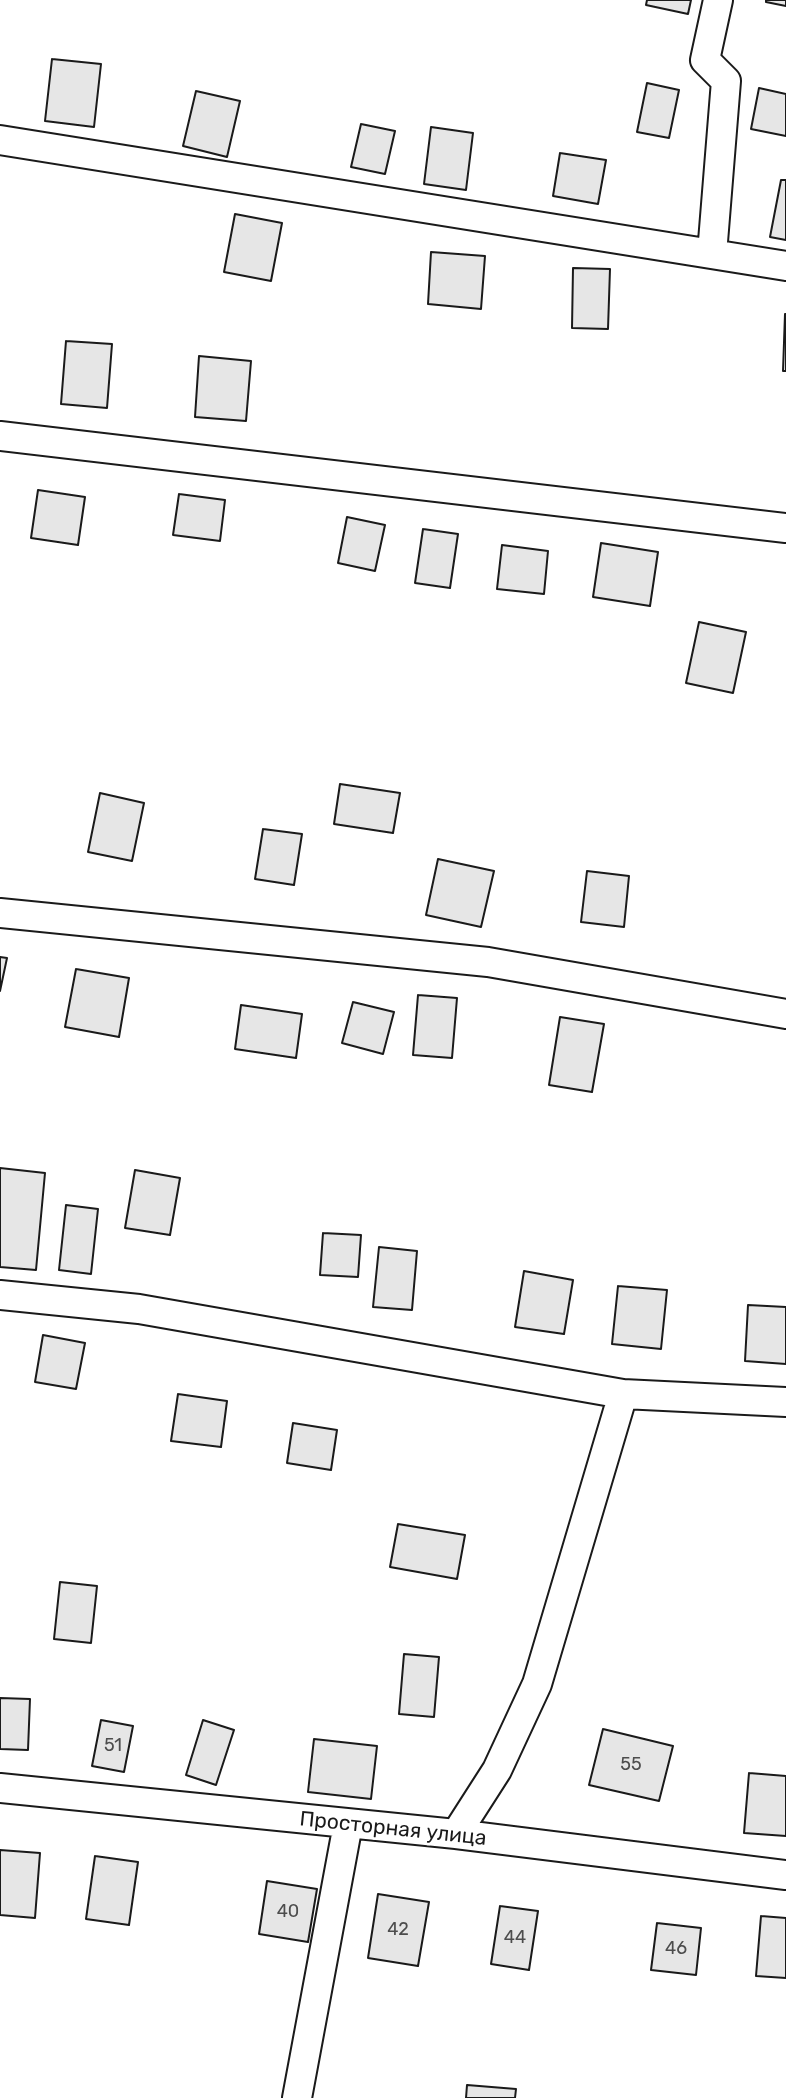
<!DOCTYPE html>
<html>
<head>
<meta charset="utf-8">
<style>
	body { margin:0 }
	canvas { display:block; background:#fff }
</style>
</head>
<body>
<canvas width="786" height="2098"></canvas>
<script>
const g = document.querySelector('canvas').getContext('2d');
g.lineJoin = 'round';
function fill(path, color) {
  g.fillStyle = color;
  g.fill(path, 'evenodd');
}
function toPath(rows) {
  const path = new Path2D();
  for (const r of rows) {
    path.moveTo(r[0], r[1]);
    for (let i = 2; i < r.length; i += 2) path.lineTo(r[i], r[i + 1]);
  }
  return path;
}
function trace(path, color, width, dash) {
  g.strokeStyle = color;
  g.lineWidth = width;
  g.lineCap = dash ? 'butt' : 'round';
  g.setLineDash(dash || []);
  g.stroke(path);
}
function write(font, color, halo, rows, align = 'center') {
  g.font = font + ' Rubik,sans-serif';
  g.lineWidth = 5;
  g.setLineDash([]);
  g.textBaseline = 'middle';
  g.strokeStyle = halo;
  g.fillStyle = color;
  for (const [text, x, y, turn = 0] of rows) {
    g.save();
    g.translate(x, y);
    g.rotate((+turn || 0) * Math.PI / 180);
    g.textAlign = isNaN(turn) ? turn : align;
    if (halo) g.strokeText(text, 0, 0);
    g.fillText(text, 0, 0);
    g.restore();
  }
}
const building = toPath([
	[647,0,691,0,688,14,646,5,647,0],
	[766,0,786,0,786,6,766,2,766,0],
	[52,59,101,64,94,127,45,121,52,59],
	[647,83,679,90,669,138,637,132,647,83],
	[759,88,786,94,786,136,751,129,759,88],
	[196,91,240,101,227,157,183,146,196,91],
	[361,124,395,131,385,174,351,167,361,124],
	[431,127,473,133,466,190,424,184,431,127],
	[560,153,606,160,598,204,553,196,560,153],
	[781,180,786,180,786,240,770,237,781,180],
	[235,214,282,223,271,281,224,272,235,214],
	[431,252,485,256,481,309,428,304,431,252],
	[573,268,610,269,608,329,572,328,573,268],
	[785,314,786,314,786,371,783,371,785,314],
	[66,341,112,344,107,408,61,404,66,341],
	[199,356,251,361,246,421,195,417,199,356],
	[38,490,85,497,78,545,31,538,38,490],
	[179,494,225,500,220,541,173,535,179,494],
	[347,517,385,525,375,571,338,563,347,517],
	[423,529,458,534,450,588,415,583,423,529],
	[601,543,658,552,650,606,593,597,601,543],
	[502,545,548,551,544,594,497,589,502,545],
	[699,622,746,632,733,693,686,683,699,622],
	[340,784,400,793,393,833,334,824,340,784],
	[100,793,144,803,132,861,88,852,100,793],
	[263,829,302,834,294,885,255,879,263,829],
	[438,859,494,871,481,927,426,915,438,859],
	[587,871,629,876,624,927,581,922,587,871],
	[0,957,7,958,0,991,0,957],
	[76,969,129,978,119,1037,65,1027,76,969],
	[418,995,457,998,452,1058,413,1055,418,995],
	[353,1002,394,1012,383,1054,342,1043,353,1002],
	[241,1005,302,1014,296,1058,235,1049,241,1005],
	[560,1017,604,1024,592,1092,549,1085,560,1017],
	[0,1168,45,1173,36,1270,0,1267,0,1168],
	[135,1170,180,1178,170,1235,125,1228,135,1170],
	[66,1205,98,1209,91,1274,59,1270,66,1205],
	[323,1233,361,1235,358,1277,320,1275,323,1233],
	[379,1247,417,1251,412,1310,373,1307,379,1247],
	[524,1271,573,1280,564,1334,515,1327,524,1271],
	[618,1286,667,1290,661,1349,612,1344,618,1286],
	[748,1305,786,1307,786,1364,745,1361,748,1305],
	[43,1335,85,1343,76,1389,35,1382,43,1335],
	[178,1394,227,1401,221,1447,171,1441,178,1394],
	[293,1423,337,1430,331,1470,287,1463,293,1423],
	[398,1524,465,1535,457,1579,390,1567,398,1524],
	[60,1582,97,1586,91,1643,54,1639,60,1582],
	[404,1654,439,1657,434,1717,399,1714,404,1654],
	[0,1698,30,1699,28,1750,0,1749,0,1698],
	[101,1720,133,1726,124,1772,92,1766,101,1720],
	[203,1720,234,1730,216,1785,186,1775,203,1720],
	[603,1729,673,1746,659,1801,589,1785,603,1729],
	[314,1739,377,1746,371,1799,308,1792,314,1739],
	[749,1773,786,1776,786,1836,744,1833,749,1773],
	[0,1850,40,1853,35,1918,0,1915,0,1850],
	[95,1856,138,1862,129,1925,86,1919,95,1856],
	[267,1881,317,1889,308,1942,259,1934,267,1881],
	[378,1894,429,1902,418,1966,368,1958,378,1894],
	[500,1906,538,1911,529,1970,491,1964,500,1906],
	[761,1916,786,1918,786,1978,756,1976,761,1916],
	[657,1923,701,1928,696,1975,651,1970,657,1923],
	[467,2085,516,2089,515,2098,466,2098,467,2085]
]);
const minor = toPath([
	[0,140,786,266],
	[712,254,726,81,705,60,718,0],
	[0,436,786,528],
	[0,913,488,962,786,1014],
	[0,1295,139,1309,623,1394,786,1402],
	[0,1788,456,1834,786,1875],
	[456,1834,497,1770,537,1684,623,1394],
	[297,2098,348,1824]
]);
const numberNames = [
	["51",113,1746],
	["55",631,1765],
	["40",288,1912],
	["42",398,1930],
	["44",515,1938],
	["46",676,1949]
];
const streetNames = [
	["Просторная улица",393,1829,6]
];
fill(building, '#e6e6e6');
trace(building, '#1a1a1a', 2);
trace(minor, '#1a1a1a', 32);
trace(minor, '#fff', 28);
write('18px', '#4d4d4d', null, numberNames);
write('21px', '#1a1a1a', '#fff', streetNames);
</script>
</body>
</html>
